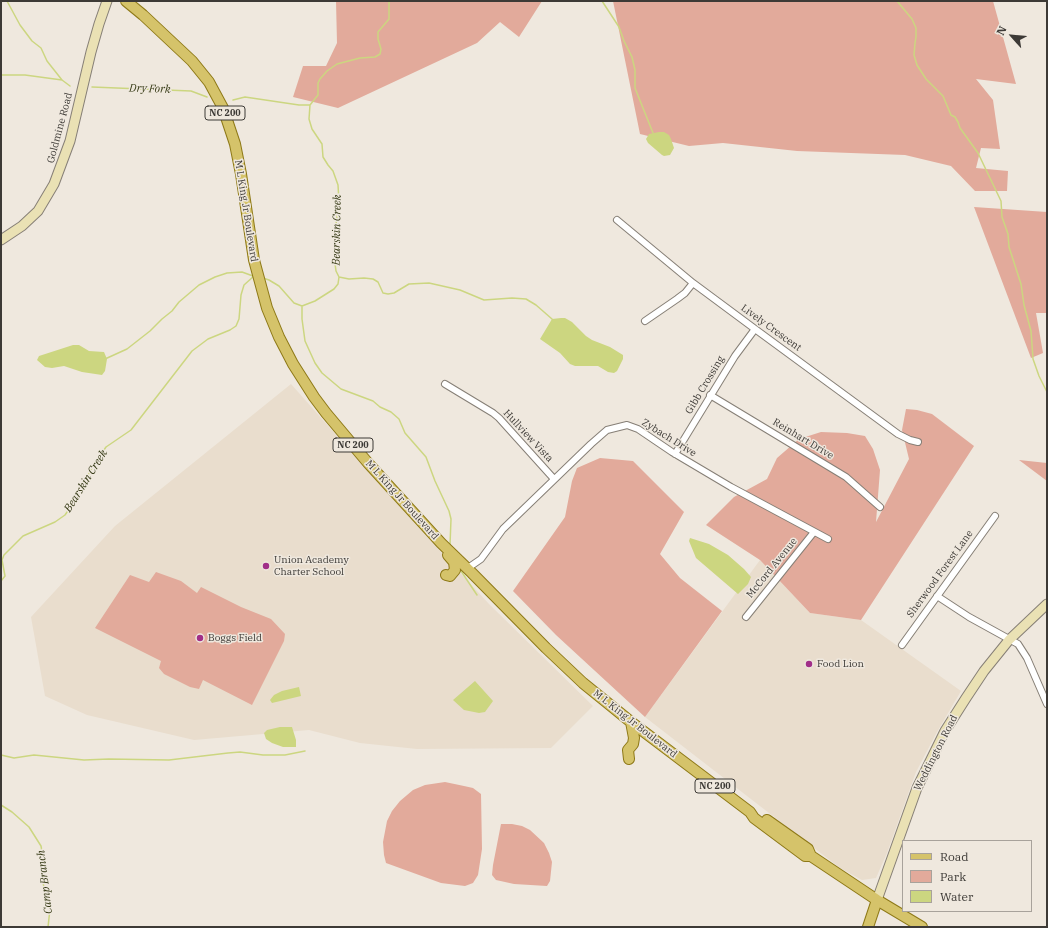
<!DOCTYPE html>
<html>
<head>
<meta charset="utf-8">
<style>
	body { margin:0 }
	#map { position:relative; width:1048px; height:928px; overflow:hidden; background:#efe8de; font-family:"IBM Plex Serif",serif }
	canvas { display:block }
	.frame { position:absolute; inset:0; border:2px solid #3d3a36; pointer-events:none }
	.legend { position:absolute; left:902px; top:840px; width:130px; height:72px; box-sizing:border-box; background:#efe8de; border:1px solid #a8a29b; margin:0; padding:5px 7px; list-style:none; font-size:12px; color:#3d3a36 }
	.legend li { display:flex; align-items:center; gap:8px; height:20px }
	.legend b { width:20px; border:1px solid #a8a29b }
	.north { position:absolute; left:992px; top:16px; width:40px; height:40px; -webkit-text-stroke:3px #efe8de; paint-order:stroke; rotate:297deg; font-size:11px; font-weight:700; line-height:16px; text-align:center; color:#3d3a36 }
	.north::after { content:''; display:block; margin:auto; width:14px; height:18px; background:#3d3a36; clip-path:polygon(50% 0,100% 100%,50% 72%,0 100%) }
</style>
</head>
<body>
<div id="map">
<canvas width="1048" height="928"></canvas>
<div class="frame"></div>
<ul class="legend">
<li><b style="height:5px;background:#d5c36a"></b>Road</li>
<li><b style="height:11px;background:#e2aa9b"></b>Park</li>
<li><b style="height:11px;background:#ccd680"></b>Water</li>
</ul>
<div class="north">N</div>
</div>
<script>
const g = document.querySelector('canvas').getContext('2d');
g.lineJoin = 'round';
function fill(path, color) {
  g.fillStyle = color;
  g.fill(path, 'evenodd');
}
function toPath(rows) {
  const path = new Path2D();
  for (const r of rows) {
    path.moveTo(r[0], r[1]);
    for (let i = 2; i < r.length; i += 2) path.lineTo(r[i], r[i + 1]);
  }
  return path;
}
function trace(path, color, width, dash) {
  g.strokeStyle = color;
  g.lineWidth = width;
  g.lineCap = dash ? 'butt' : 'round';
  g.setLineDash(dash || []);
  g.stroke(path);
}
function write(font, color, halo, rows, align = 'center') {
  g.font = font + ' "IBM Plex Serif",serif';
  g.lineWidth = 3;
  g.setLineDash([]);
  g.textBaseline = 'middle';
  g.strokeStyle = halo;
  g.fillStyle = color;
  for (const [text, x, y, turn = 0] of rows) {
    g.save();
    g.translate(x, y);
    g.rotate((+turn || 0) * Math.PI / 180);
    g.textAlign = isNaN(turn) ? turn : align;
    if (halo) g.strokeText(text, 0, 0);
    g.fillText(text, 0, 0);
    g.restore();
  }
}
const built = toPath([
	[291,384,419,528,489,604,593,706,551,748,417,749,360,743,309,730,194,740,87,715,45,696,31,617,115,526],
	[760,560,810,613,861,620,961,691,937,732,916,772,887,853,876,878,862,880,840,868,645,717]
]);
const green = toPath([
	[336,1,542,1,519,37,500,22,477,43,338,108,293,97,303,66,326,66,337,43],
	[613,1,993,1,1016,84,976,79,993,100,1000,149,981,148,976,168,1008,171,1007,191,975,191,951,166,905,155,797,151,723,143,689,146,640,134],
	[974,207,1047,212,1047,313,1036,313,1043,353,1031,358],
	[906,409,917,410,932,414,974,446,861,620,810,613,760,560,706,525,734,497,767,479,777,458,799,439,821,432,847,433,865,436,873,449,880,470,876,522,909,459,902,430],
	[600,458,633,461,684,512,660,554,680,578,722,611,645,717,556,635,513,591,565,517,572,481,577,468],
	[1019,460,1047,463,1047,481],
	[156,572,181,581,197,593,201,587,241,607,271,619,285,634,284,641,252,705,203,680,199,689,190,687,164,674,159,668,161,661,95,628,130,575,149,582],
	[445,782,464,786,473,788,481,794,482,849,478,875,473,883,465,886,441,883,386,863,384,855,383,842,387,821,392,811,400,801,413,790,425,785],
	[501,824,512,824,522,826,530,830,544,843,549,853,552,862,550,881,547,886,514,884,496,880,492,875,493,865]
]);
const water = toPath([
	[659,132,664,132,669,135,671,139,674,148,670,155,664,156,662,155,648,143,646,139,649,134],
	[561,318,565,318,572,322,586,336,592,340,610,347,623,355,623,359,617,371,614,373,608,372,598,366,575,366,570,364,560,353,540,339,552,319],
	[73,345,79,345,89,351,104,352,107,359,105,371,102,375,82,372,64,366,52,368,45,367,37,360,39,356],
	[690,538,709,544,728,555,744,569,751,577,748,584,738,594,696,558,689,541],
	[475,681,493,701,485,712,479,713,464,710,453,700],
	[299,687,301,696,272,703,270,700,274,695,282,691],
	[280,727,292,727,296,740,296,747,283,747,272,743,266,739,264,733,267,730]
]);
const stream = toPath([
	[7,1,20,25,32,41,41,48,47,61,62,80],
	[602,1,619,27,624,41,632,57,635,70,635,88,653,133],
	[897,1,912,19,916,28,916,37,915,43,914,55,917,65,926,79,943,96,951,115,955,117,958,122,960,128,978,153,1001,201,1002,217,1008,234,1009,247,1021,284,1024,305,1031,331,1033,359,1039,376,1047,392],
	[1,75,25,75,62,80,70,86],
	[92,87,191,91,207,97],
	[233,100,245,97,299,105,310,105],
	[339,277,349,279,364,278,373,279,378,282,383,293,388,294,394,293,409,284,429,283,460,290,484,300,512,298,526,299,536,305,552,319],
	[263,278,269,280,279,286,294,303,302,306,315,301,334,289,338,284,339,277,336,271,334,256,334,240,339,201,338,185,333,171,328,165,323,157,322,144,312,129,309,119,310,105,318,95,318,83,320,79,327,71,337,64,360,58,375,57,380,54,381,49,378,39,378,32,389,19,389,1],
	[302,307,302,319,305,341,315,363,322,373,341,389,373,401,380,407,391,412,399,419,405,433,426,457,435,481,449,511,451,519,450,545],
	[105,359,127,349,150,331,162,319,172,311,179,302,199,285,215,277,227,273,242,272,253,276],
	[459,568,477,595],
	[1,581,5,576,2,560,4,555,23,536,55,522,65,515,72,505,93,466,106,447,131,430,192,351,208,339,230,330,236,326,239,319,241,295,244,285,254,276],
	[1,755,14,758,34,755,84,760,109,759,169,760,228,753,240,752,263,755,285,755,305,751],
	[1,805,12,812,29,827,41,846,44,862,43,883,50,909,48,927]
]);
const minor = toPath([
	[617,220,693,283,755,329,898,434,910,440,918,442],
	[645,321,677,299,685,293,693,283],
	[445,384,493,413,499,418,554,479],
	[710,395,846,477,880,507],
	[675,454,735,356,755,329],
	[468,568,481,559,503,529,591,444,607,430,627,425,638,429,672,452,731,487,828,539],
	[937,596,969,617,1018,644,1027,658,1047,704],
	[746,617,814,532],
	[902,645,995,516]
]);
const secondary = toPath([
	[1,240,22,226,38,211,54,184,70,141,91,52,99,24,107,1],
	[877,900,917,788,945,731,966,698,984,671,1009,640,1047,604]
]);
const primary = toPath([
	[126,1,143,15,192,61,209,82,223,108,235,144,241,174,254,260,267,308,279,337,293,364,314,397,326,413,368,463,441,543,472,573,546,648,583,683,631,722,750,812,754,818,805,856,811,856],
	[446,575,450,576,455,570,454,562,448,555],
	[629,759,628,750,633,744,634,738,631,722],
	[767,820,808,849,811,856,877,900,922,927],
	[868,927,877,900]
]);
const markers = [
	[266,566,4,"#a12e88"],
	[200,638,4,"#a12e88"],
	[809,664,4,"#a12e88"]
];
const shields = [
	[225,113,40],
	[353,445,40],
	[715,786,40]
];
const shieldNames = [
	["NC 200",225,113],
	["NC 200",353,445],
	["NC 200",715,786]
];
const streetNames = [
	["Goldmine Road",60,128,-75],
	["M L King Jr Boulevard",246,211,81],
	["Lively Crescent",771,328,36],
	["Gibb Crossing",705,385,-59],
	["Hullview Vista",528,436,47],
	["Zybach Drive",669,438,32],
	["Reinhart Drive",803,439,31],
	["M L King Jr Boulevard",402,500,48],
	["McCord Avenue",772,568,-51],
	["Sherwood Forest Lane",940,574,-54],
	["M L King Jr Boulevard",635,724,38],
	["Weddington Road",936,753,-63]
];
const poiNames = [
	["Union Academy",274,560],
	["Charter School",274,572],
	["Boggs Field",208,638],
	["Food Lion",817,664]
];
const waterNames = [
	["Dry Fork",150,89,2],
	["Bearskin Creek",337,230,-89],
	["Bearskin Creek",86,481,-58],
	["Camp Branch",45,882,-97]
];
fill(built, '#e9ddcd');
fill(green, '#e2aa9b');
fill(water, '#ccd680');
trace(stream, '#ccd680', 1.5);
trace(minor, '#867f76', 8);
trace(secondary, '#867f76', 11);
trace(primary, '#8e7917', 12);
trace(minor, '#fff', 6);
trace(secondary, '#eae1b4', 9);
trace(primary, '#d5c36a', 10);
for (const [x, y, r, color] of markers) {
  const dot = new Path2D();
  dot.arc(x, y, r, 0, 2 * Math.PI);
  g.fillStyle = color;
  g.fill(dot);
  trace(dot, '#efe8de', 1.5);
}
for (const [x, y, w] of shields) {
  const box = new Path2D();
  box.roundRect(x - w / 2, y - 7, w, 14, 3);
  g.fillStyle = '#efe8de';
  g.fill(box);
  trace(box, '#3d3a36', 1);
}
write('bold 9px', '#3d3a36', null, shieldNames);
write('10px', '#3d3a36', '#efe8de', streetNames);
write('10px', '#3d3a36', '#efe8de', poiNames, 'left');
write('italic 11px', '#353914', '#efe8de', waterNames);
</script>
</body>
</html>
